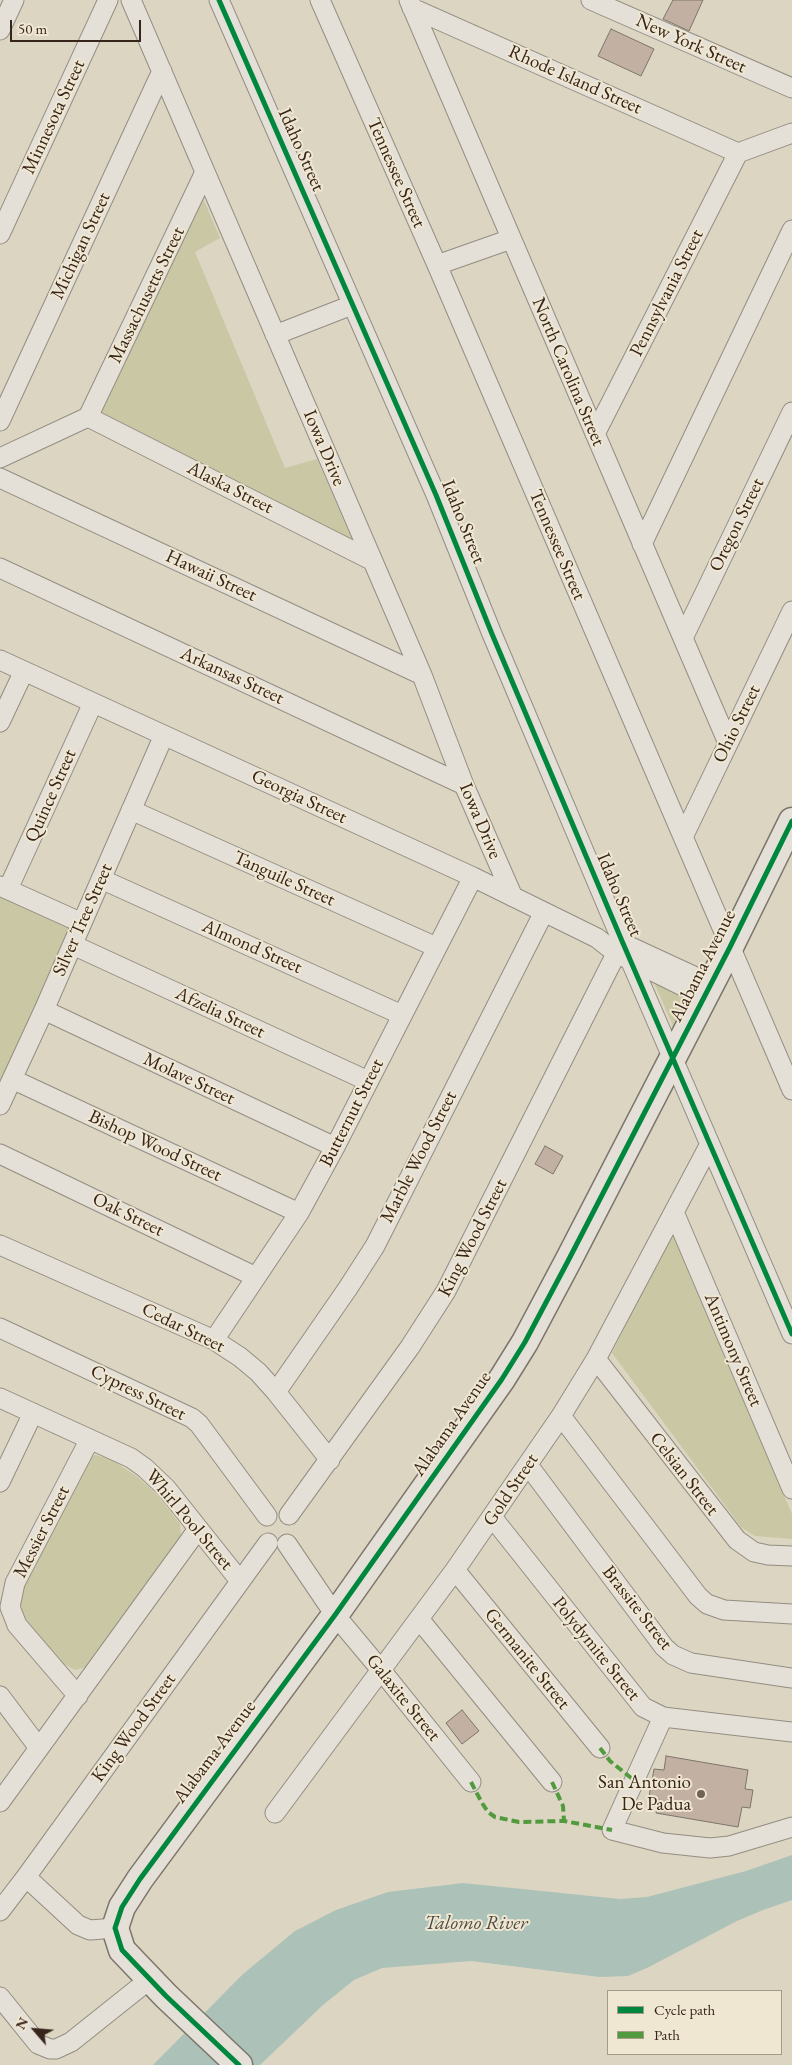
<!DOCTYPE html>
<html>
<head>
<meta charset="utf-8">
<style>
	body { margin:0 }
	#map { position:relative; width:792px; height:2065px; overflow:hidden; background:#dcd5c2; font-family:"EB Garamond",serif }
	canvas { display:block }
	.legend { position:absolute; left:607px; top:1990px; width:175px; height:65px; box-sizing:border-box; background:#efe7d1; border:1px solid #a59988; margin:0; padding:6px 9px; list-style:none; font-size:15px; color:#37241b }
	.legend li { display:flex; align-items:center; gap:10px; height:25px }
	.legend b { width:25px; border:1px solid #a59988 }
	.north { position:absolute; left:10px; top:2005px; width:50px; height:50px; -webkit-text-stroke:4px #efe7d1; paint-order:stroke; rotate:297deg; font-size:14px; font-weight:700; line-height:20px; text-align:center; color:#37241b }
	.north::after { content:''; display:block; margin:auto; width:18px; height:22px; background:#37241b; clip-path:polygon(50% 0,100% 100%,50% 72%,0 100%) }
	.scale { position:absolute; left:10px; top:20px; width:131px; height:22px; box-sizing:border-box; border:2px solid #37241b; border-top:0; padding-left:6px; font-size:15px; line-height:18px; white-space:nowrap; color:#37241b; -webkit-text-stroke:4px #efe7d1; paint-order:stroke }
</style>
</head>
<body>
<div id="map">
<canvas width="792" height="2065"></canvas>
<ul class="legend">
<li><b style="height:6px;background:#00873e"></b>Cycle path</li>
<li><b style="height:6px;background:#519b3e"></b>Path</li>
</ul>
<div class="north">N</div>
<div class="scale">50 m</div>
</div>
<script>
const g = document.querySelector('canvas').getContext('2d');
g.lineJoin = 'round';
function fill(path, color) {
  g.fillStyle = color;
  g.fill(path, 'evenodd');
}
function toPath(rows) {
  const path = new Path2D();
  for (const r of rows) {
    path.moveTo(r[0], r[1]);
    for (let i = 2; i < r.length; i += 2) path.lineTo(r[i], r[i + 1]);
  }
  return path;
}
function trace(path, color, width, dash) {
  g.strokeStyle = color;
  g.lineWidth = width;
  g.lineCap = dash ? 'butt' : 'round';
  g.setLineDash(dash || []);
  g.stroke(path);
}
function write(font, color, halo, rows, align = 'center') {
  g.font = font + ' "EB Garamond",serif';
  g.lineWidth = 4;
  g.setLineDash([]);
  g.textBaseline = 'middle';
  g.strokeStyle = halo;
  g.fillStyle = color;
  for (const [text, x, y, turn = 0] of rows) {
    g.save();
    g.translate(x, y);
    g.rotate((+turn || 0) * Math.PI / 180);
    g.textAlign = isNaN(turn) ? turn : align;
    if (halo) g.strokeText(text, 0, 0);
    g.fillText(text, 0, 0);
    g.restore();
  }
}
const green = toPath([
	[203,198,220,238,195,252,285,468,317,459,353,542,101,414],
	[0,895,71,927,0,1087],
	[653,980,687,997,673,1026],
	[672,1232,792,1514,792,1539,755,1536,741,1527,612,1353],
	[95,1455,109,1458,138,1477,158,1496,180,1524,181,1537,87,1667,75,1670,62,1663,23,1616,21,1604,23,1585,86,1461]
]);
const water = toPath([
	[792,1855,792,1900,763,1910,737,1921,647,1968,628,1976,600,1977,471,1961,382,1968,354,1980,323,2005,260,2065,153,2065,243,1974,295,1931,336,1910,388,1892,463,1883,620,1899,647,1897,746,1871]
]);
const building = toPath([
	[673,0,703,0,689,31,663,19,673,0],
	[611,29,654,49,641,76,598,56,611,29],
	[545,1146,563,1156,553,1174,535,1164,545,1146],
	[462,1710,479,1731,462,1744,446,1723,462,1710],
	[666,1756,748,1770,745,1789,753,1790,750,1808,742,1807,738,1827,656,1813,659,1799,649,1797,654,1769,664,1770,666,1756]
]);
const street = toPath([
	[131,0,422,675,464,785,513,897],
	[219,0,436,495,492,634,622,941,792,1334],
	[320,0,437,265,792,1090],
	[409,0,728,743],
	[591,0,792,88],
	[412,8,738,153],
	[0,30,14,0],
	[738,153,792,133],
	[0,234,108,0],
	[437,265,511,239],
	[275,335,352,305],
	[88,417,371,560],
	[88,417,205,172],
	[0,421,162,71],
	[595,434,738,153],
	[0,458,88,417],
	[0,478,422,675],
	[642,544,792,230],
	[0,568,464,785],
	[683,638,792,412],
	[0,660,473,877,597,938,616,953,705,997],
	[0,722,24,671],
	[131,810,436,947],
	[683,837,792,611],
	[101,879,402,1015],
	[0,886,82,923],
	[8,889,93,703],
	[618,941,711,984],
	[73,945,368,1081],
	[44,1010,335,1147],
	[12,1079,299,1213],
	[0,1105,44,1010,164,735],
	[0,1154,256,1277],
	[674,1212,792,1489],
	[0,1245,214,1340,240,1357,258,1372,276,1392,330,1460],
	[0,1328,192,1418,199,1424,267,1516],
	[214,1340,299,1213,335,1147,473,877],
	[596,1359,737,1540,754,1552,768,1555,792,1556],
	[276,1392,348,1288,375,1246,544,912],
	[0,1398,131,1458,145,1468,166,1488,240,1581],
	[561,1416,698,1596,707,1604,724,1610,792,1614],
	[528,1465,664,1647,673,1655,691,1663,792,1678],
	[0,1482,33,1413],
	[289,1515,410,1347,446,1291,622,942],
	[492,1517,643,1707,663,1717,792,1732],
	[287,1544,335,1615,381,1670,471,1782],
	[455,1570,600,1748],
	[419,1619,552,1782],
	[0,1696,39,1748],
	[78,1696,17,1625,10,1607,15,1583,90,1439],
	[663,1717,612,1830,663,1843,710,1848,729,1846,792,1827],
	[0,1802,198,1529],
	[275,1813,455,1570,561,1416,596,1359,710,1144],
	[26,1877,78,1925,90,1930,115,1928],
	[0,1911,26,1877,268,1543],
	[0,1997,38,2044,50,2049,56,2049,71,2042,150,1979]
]);
const secondary = toPath([
	[239,2065,166,1996,122,1950,115,1928,122,1907,140,1879,335,1615,502,1379,525,1342,568,1261,730,947,792,821]
]);
const quiet = toPath([
	[600,1748,610,1761,635,1781],
	[471,1782,482,1803,488,1812,495,1817,519,1822,564,1821,612,1830],
	[552,1782,563,1806,564,1821]
]);
const cycleway = toPath([
	[219,0,436,495,492,634,622,941,792,1334],
	[239,2065,166,1996,122,1950,115,1928,122,1907,140,1879,335,1615,502,1379,525,1342,568,1261,730,947,792,821]
]);
const markers = [
	[701,1794,5,"#716255"]
];
const streetNames = [
	["New York Street",691,44,24],
	["Rhode Island Street",575,80,24],
	["Minnesota Street",54,117,-65],
	["Idaho Street",301,150,66],
	["Tennessee Street",396,173,66],
	["Michigan Street",81,246,-65],
	["Pennsylvania Street",667,293,-63],
	["Massachusetts Street",147,295,-64],
	["North Carolina Street",568,372,67],
	["Iowa Drive",324,448,67],
	["Alaska Street",230,488,27],
	["Idaho Street",463,522,68],
	["Oregon Street",737,525,-64],
	["Tennessee Street",557,545,67],
	["Hawaii Street",211,576,25],
	["Arkansas Street",232,676,25],
	["Ohio Street",737,724,-64],
	["Quince Street",51,796,-66],
	["Georgia Street",299,797,25],
	["Iowa Drive",480,821,67],
	["Tanguile Street",284,879,24],
	["Idaho Street",619,895,67],
	["Silver Tree Street",83,920,-66],
	["Almond Street",252,947,24],
	["Alabama Avenue",703,966,-63],
	["Afzelia Street",220,1013,25],
	["Molave Street",189,1079,25],
	["Butternut Street",352,1113,-63],
	["Bishop Wood Street",155,1146,25],
	["Marble Wood Street",419,1157,-63],
	["Oak Street",128,1215,26],
	["King Wood Street",473,1238,-63],
	["Cedar Street",183,1328,26],
	["Antimony Street",733,1350,67],
	["Cypress Street",138,1393,26],
	["Alabama Avenue",452,1424,-55],
	["Celsian Street",684,1474,52],
	["Gold Street",511,1490,-56],
	["Whirl Pool Street",189,1520,50],
	["Messier Street",42,1532,-63],
	["Brassite Street",637,1608,52],
	["Polydymite Street",596,1649,51],
	["Germanite Street",527,1659,51],
	["Galaxite Street",403,1698,51],
	["King Wood Street",134,1728,-54],
	["Alabama Avenue",215,1752,-53]
];
const poiNames = [
	["San Antonio",691,1783],
	["De Padua",691,1805]
];
const waterNames = [
	["Talomo River",476,1924]
];
fill(green, '#cac8a4');
fill(water, '#acc2b8');
fill(building, '#c2b0a2');
trace(building, '#7c756b', 1);
trace(street, '#938d82', 21);
trace(secondary, '#7c756b', 29);
trace(street, '#e4e0d7', 19);
trace(secondary, '#e4e0d7', 26);
trace(quiet, '#519b3e', 4, [8, 4]);
trace(cycleway, '#00873e', 5);
for (const [x, y, r, color] of markers) {
  const dot = new Path2D();
  dot.arc(x, y, r, 0, 2 * Math.PI);
  g.fillStyle = color;
  g.fill(dot);
  trace(dot, '#efe7d1', 2);
}
write('19px', '#37241b', '#efe7d1', streetNames);
write('19px', '#37241b', '#efe7d1', poiNames, 'right');
write('italic 20px', '#4f4a41', '#efe7d1', waterNames);
</script>
</body>
</html>
